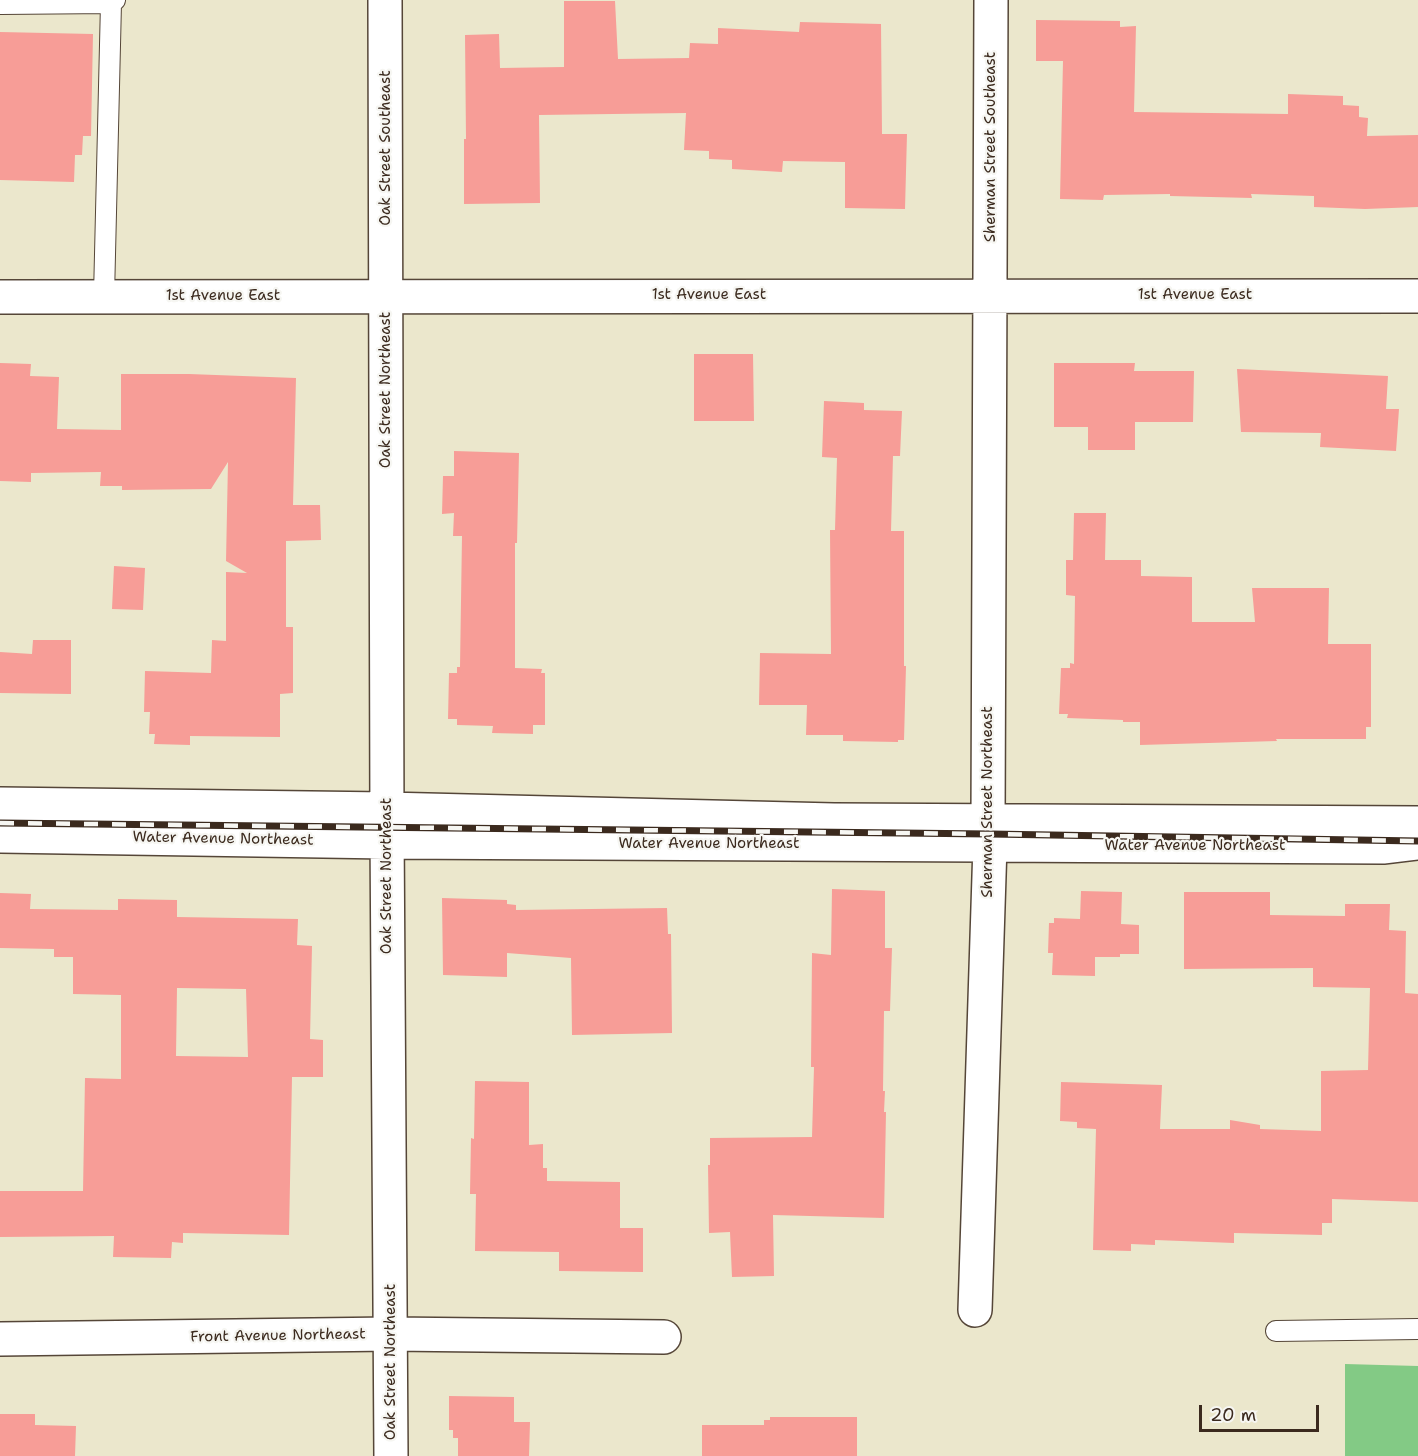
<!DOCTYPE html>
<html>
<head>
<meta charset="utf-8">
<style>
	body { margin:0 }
	#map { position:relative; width:1418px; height:1456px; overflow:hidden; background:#ebe7cc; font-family:"Shantell Sans",sans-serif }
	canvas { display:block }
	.scale { position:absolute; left:1199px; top:1405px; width:120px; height:27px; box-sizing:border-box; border:3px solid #3b2a1e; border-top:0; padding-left:8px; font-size:18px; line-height:21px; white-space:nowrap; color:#3b2a1e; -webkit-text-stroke:4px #f6f6f2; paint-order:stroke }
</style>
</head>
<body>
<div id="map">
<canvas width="1418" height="1456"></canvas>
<div class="scale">20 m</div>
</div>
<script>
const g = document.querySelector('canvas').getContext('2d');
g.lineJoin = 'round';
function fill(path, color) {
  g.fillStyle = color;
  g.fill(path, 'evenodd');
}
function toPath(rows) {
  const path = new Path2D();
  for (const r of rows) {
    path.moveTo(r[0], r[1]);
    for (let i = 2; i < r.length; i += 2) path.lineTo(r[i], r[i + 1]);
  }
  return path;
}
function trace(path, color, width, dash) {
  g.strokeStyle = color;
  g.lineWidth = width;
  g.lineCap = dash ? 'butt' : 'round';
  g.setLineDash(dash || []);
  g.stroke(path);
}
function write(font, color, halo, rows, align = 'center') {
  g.font = font + ' "Shantell Sans",sans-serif';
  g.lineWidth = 4.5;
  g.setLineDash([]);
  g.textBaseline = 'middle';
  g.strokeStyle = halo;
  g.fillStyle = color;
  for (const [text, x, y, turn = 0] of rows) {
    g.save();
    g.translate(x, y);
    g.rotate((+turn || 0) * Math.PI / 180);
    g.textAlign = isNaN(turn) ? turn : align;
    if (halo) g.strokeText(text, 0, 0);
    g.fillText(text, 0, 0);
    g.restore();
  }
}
const green = toPath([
	[1345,1364,1418,1366,1418,1456,1345,1456]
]);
const building = toPath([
	[564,1,615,1,618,59,689,58,690,43,718,44,718,28,799,32,800,22,881,24,882,134,907,134,905,209,845,208,845,162,783,161,782,172,732,169,732,160,709,159,709,151,684,150,686,113,539,115,540,203,464,204,464,139,466,139,465,35,499,34,500,68,564,67],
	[1036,20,1120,21,1120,27,1136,26,1134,112,1288,114,1288,94,1343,96,1343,105,1359,106,1359,117,1368,118,1367,136,1418,135,1418,207,1365,209,1314,207,1314,196,1251,194,1252,198,1170,196,1170,194,1104,195,1103,200,1060,199,1063,61,1036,61],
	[0,32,93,34,91,136,83,136,82,155,75,155,74,182,0,180],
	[694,354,753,354,754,421,694,421],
	[0,363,31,364,30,376,59,377,57,429,121,430,121,374,189,374,296,378,293,505,320,505,321,540,286,541,286,627,293,627,293,693,280,694,280,737,190,736,190,745,154,744,155,734,149,734,150,712,144,712,145,671,211,673,212,640,226,641,226,572,247,573,226,561,228,462,211,489,122,490,122,486,100,486,101,472,31,473,31,482,0,481],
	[1054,363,1135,363,1134,371,1194,371,1193,422,1135,422,1135,450,1088,450,1088,427,1054,427],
	[1237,369,1388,376,1386,409,1399,409,1396,451,1320,447,1321,433,1241,432],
	[824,401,864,403,864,410,902,411,900,456,893,456,891,531,904,531,904,666,906,666,904,740,898,740,898,742,843,741,843,735,806,735,807,705,759,705,760,653,831,654,830,530,835,530,837,458,822,457],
	[454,451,519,453,517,543,515,543,515,668,542,669,541,673,545,673,545,725,533,725,533,734,492,733,493,726,457,725,457,719,448,719,449,673,457,673,457,667,460,667,462,536,453,536,454,513,442,514,443,476,454,476],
	[1074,513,1106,513,1105,560,1141,560,1141,576,1192,577,1192,622,1255,622,1252,588,1329,588,1328,644,1371,644,1371,727,1366,727,1366,739,1276,739,1277,741,1140,745,1140,722,1123,722,1123,720,1067,718,1068,714,1059,714,1061,668,1070,668,1070,663,1074,664,1075,596,1066,595,1066,560,1073,560],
	[114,566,145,568,143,610,112,609],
	[33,640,71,640,71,694,0,693,0,652,32,654],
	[832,889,885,891,885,948,892,948,890,1011,884,1011,883,1091,885,1091,884,1112,886,1112,884,1218,773,1215,774,1276,732,1277,730,1232,709,1233,708,1165,710,1165,710,1138,812,1137,814,1067,811,1067,812,953,831,955],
	[1081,891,1122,892,1121,924,1139,925,1139,954,1120,954,1120,957,1095,957,1095,976,1052,975,1053,953,1048,953,1049,923,1054,923,1054,918,1080,919],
	[1184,892,1270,892,1270,915,1345,916,1345,904,1390,904,1389,930,1406,931,1405,993,1418,994,1418,1202,1332,1199,1332,1223,1322,1223,1322,1235,1234,1233,1234,1243,1155,1240,1155,1245,1131,1244,1131,1251,1093,1250,1096,1129,1077,1128,1077,1122,1060,1121,1061,1082,1162,1085,1160,1129,1230,1129,1230,1120,1260,1125,1260,1129,1321,1131,1321,1071,1368,1070,1370,988,1313,987,1313,968,1184,969],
	[0,893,31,894,30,909,118,910,118,899,177,900,177,917,298,919,297,945,312,946,310,1039,323,1040,323,1077,292,1077,289,1235,183,1233,183,1243,172,1242,171,1258,113,1257,114,1236,0,1237,0,1191,83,1191,85,1078,121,1079,121,995,73,994,73,957,54,957,54,949,0,948],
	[177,988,246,989,248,1057,176,1056],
	[442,898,507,900,507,904,516,905,516,910,667,908,668,934,671,934,672,1033,572,1035,571,958,507,953,507,977,443,975],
	[475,1081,529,1082,529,1145,543,1144,543,1168,547,1168,547,1181,620,1182,620,1228,643,1228,643,1272,559,1271,559,1252,475,1251,476,1194,470,1194,471,1138,474,1139],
	[449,1396,514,1397,514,1422,530,1422,529,1456,458,1456,458,1438,453,1438,453,1430,449,1430],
	[0,1414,35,1414,35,1425,76,1426,75,1456,0,1456],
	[770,1417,857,1417,857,1456,702,1456,702,1425,764,1425,764,1420,770,1420]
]);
const service = toPath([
	[0,4,111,3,115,0],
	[104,296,111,3],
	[1276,1331,1418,1329]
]);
const minor = toPath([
	[385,0,387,828,391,1456],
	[0,297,1418,296],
	[0,804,387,809,834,820,1418,823],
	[0,836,387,842,1383,847,1418,843],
	[975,1310,990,845,988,821,991,0],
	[0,1339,391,1334,664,1337]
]);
const rail = toPath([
	[0,823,990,834,1418,841]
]);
const streetNames = [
	["Sherman Street Southeast",991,147,-90],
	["Oak Street Southeast",386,148,-90],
	["1st Avenue East",709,295],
	["1st Avenue East",1195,295],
	["1st Avenue East",223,296],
	["Oak Street Northeast",386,390,-90],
	["Sherman Street Northeast",988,802,-90],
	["Water Avenue Northeast",223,839,1],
	["Water Avenue Northeast",709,844],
	["Water Avenue Northeast",1195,846],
	["Oak Street Northeast",387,876,-90],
	["Front Avenue Northeast",278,1336,-1],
	["Oak Street Northeast",391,1362,-90]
];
fill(green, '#83ca85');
fill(building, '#f79d97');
trace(service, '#554638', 22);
trace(minor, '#554638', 36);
trace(service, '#fff', 20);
trace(minor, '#fff', 33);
trace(rail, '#3b2a1e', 7);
trace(rail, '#f6f6f2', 4.5, [14]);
write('15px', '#3b2a1e', '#f6f6f2', streetNames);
</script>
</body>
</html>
